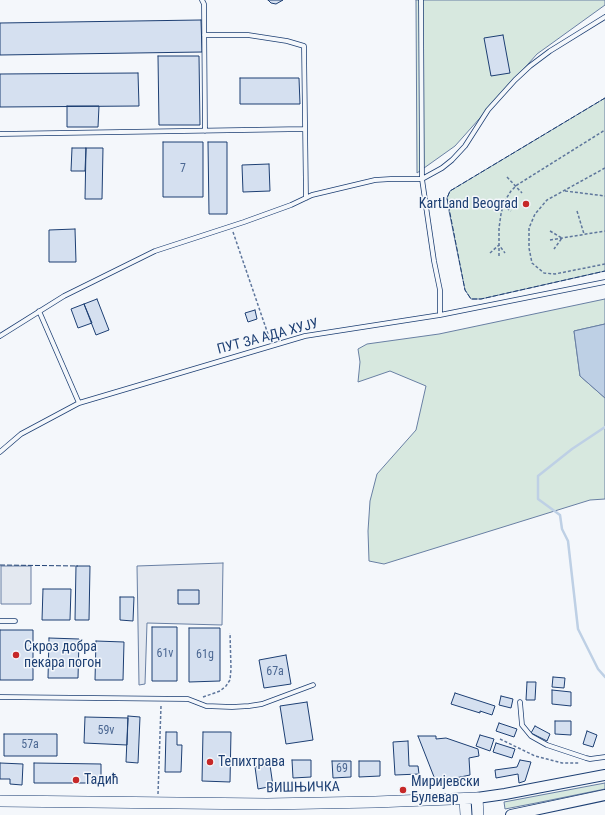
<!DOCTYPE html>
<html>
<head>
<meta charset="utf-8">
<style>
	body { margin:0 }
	canvas { display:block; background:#f4f7fb }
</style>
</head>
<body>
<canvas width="605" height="815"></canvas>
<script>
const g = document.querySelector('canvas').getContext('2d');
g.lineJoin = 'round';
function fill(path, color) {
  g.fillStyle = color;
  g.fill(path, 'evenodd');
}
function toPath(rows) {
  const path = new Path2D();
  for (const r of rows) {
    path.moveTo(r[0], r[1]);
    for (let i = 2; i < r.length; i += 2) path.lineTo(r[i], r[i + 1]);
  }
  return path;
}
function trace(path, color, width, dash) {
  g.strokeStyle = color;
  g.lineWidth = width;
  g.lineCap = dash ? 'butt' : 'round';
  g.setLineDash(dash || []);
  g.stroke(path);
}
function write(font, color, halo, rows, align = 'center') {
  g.font = font + ' "Roboto Condensed",sans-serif';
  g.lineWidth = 3;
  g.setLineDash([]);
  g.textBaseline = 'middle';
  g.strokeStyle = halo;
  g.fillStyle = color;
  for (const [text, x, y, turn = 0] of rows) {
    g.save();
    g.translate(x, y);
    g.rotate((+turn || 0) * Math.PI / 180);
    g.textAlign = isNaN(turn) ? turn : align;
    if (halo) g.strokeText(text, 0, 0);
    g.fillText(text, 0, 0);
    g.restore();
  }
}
const green = toPath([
	[416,0,605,0,605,5,537,54,455,146,417,173,416,0],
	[605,98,605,271,481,299,471,299,465,290,449,211,447,198,450,191,605,98],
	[605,299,605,324,574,331,580,376,605,398,605,499,590,500,384,564,369,561,368,531,370,501,377,474,416,430,426,386,390,371,358,382,360,362,358,349,367,344,439,334,605,299],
	[605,783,605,789,536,803,505,809,504,802,605,783]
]);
const parking = toPath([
	[223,563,222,625,147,623,145,684,139,685,137,566,223,563],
	[1,566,31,566,31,604,1,604,1,566]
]);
const water = toPath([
	[605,324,605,398,580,376,574,331,605,324]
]);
const stream = toPath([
	[605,427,572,449,538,476,538,499,560,515,562,529,568,541,578,629,598,669,605,677]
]);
const building = toPath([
	[268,0,283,0,276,4,271,3,268,0],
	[201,20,202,52,0,55,0,23,201,20],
	[503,35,510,73,491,76,484,38,503,35],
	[158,56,199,56,200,125,159,125,158,56],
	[138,73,139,106,0,107,0,74,138,73],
	[240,78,299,78,300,104,240,104,240,78],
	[67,106,99,106,98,127,67,127,67,106],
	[163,142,203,142,203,197,163,197,163,142],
	[208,142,227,142,227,214,209,214,208,142],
	[72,148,86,148,85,171,71,171,72,148],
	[86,148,103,148,102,199,85,199,86,148],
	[269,164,270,191,243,192,242,165,269,164],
	[75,229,76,262,49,262,49,230,75,229],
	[97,299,109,330,96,335,84,304,97,299],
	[84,304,92,323,78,328,71,309,84,304],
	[255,310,257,319,248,322,245,313,255,310],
	[76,566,90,566,89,620,75,620,76,566],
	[43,589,71,589,70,620,42,620,43,589],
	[178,590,199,590,199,604,178,604,178,590],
	[120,597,134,597,133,621,120,620,120,597],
	[152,627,177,627,177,681,152,681,152,627],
	[189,628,220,628,220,681,189,682,189,628],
	[0,630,33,630,33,680,0,680,0,630],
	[49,638,79,639,78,678,48,678,49,638],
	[96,641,124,642,123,680,95,680,96,641],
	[286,655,291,684,264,688,259,660,286,655],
	[553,677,565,678,564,688,552,687,553,677],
	[527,682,536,682,535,700,526,700,527,682],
	[552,690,571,692,571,706,552,704,552,690],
	[455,693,495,706,492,715,480,711,480,713,451,704,455,693],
	[501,696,513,699,511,708,499,705,501,696],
	[307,702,313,740,286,744,280,706,307,702],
	[128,716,140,717,138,763,126,762,128,716],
	[85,717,128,718,127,745,84,743,85,717],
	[555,721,571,721,571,735,555,734,555,721],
	[499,723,517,729,514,737,496,731,499,723],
	[535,726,550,734,547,741,531,733,535,726],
	[587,731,597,735,593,747,583,744,587,731],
	[166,732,177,732,177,745,182,745,181,772,165,772,166,732],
	[203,732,231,732,230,782,202,781,203,732],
	[4,734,57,734,57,756,4,756,4,734],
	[480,735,494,739,490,751,476,746,480,735],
	[418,736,436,736,436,739,446,738,478,749,479,756,469,758,470,775,436,782,418,736],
	[408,741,409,766,418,766,419,774,395,775,393,742,408,741],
	[496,743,515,749,512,758,493,752,496,743],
	[292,760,311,760,311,777,293,778,292,760],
	[520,760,531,762,525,781,519,783,518,774,496,778,495,770,517,767,520,760],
	[332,761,351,761,351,777,333,778,332,761],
	[359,761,380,761,380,776,359,777,359,761],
	[0,763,23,764,22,785,10,784,10,779,0,779,0,763],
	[34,763,101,764,101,783,34,783,34,763],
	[270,765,273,786,258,789,255,767,270,765]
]);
const path = toPath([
	[605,168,547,200,535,214,529,228,529,248,532,263,544,273,555,274,605,264],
	[507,177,522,193],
	[565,191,605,196],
	[494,200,511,211],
	[577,211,584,234],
	[550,231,562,238,554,249],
	[233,232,270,340],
	[550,240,605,231],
	[490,253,499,245,505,253],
	[499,256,499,228,501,214,504,202,511,191,517,185,605,130],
	[203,697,220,691,226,686,230,680,231,669,230,633],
	[500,739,535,756,547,759,562,763,579,763],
	[158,794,161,706]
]);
const service = toPath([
	[202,0,204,4,205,131],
	[421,0,422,179,434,261,440,290,440,315],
	[204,35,248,35,287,41,304,46,306,198],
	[0,134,304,129],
	[39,311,79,403],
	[0,336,64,296,155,251,244,222,291,205,312,195,375,180,391,179,422,179,442,168,452,160,465,146,488,110,515,80,530,66,550,51,605,17],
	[0,452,21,434,79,403,305,336,440,315,605,282],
	[0,621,15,621],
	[0,697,188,699,206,706,232,707,249,706,262,704,313,685],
	[520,702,522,725,531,736,547,745,586,758,590,759,605,757]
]);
const tertiary = toPath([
	[477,798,505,794,605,775],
	[511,815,605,795]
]);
const secondary = toPath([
	[465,799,466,815],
	[0,801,267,804,375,802,477,798,478,815]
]);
const fence = toPath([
	[605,98,450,191,447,198,465,290,471,299,481,299,605,271],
	[0,565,78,566]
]);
const markers = [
	[526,204,4,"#c62828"],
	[16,655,4,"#c62828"],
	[210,762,4,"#c62828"],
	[76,780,4,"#c62828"],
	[403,790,4,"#c62828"]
];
const numberNames = [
	["7",183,169],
	["61v",165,654],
	["61g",205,655],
	["67a",275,672],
	["59v",106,731],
	["57a",30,745],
	["69",342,769]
];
const poiNames = [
	["KartLand Beograd",518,204,"right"],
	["Скроз добра",24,647],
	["пекара погон",24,663],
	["Тепихтрава",218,762],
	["Тадић",84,780],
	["Миријевски",411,782],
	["Булевар",411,798]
];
const streetNames = [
	["ПУТ ЗА АДА ХУЈУ",268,337,-15],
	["ВИШЊИЧКА",303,788,-1]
];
fill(green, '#d7e8df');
trace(green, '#687fa3', 1);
fill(parking, '#e3e8f0');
trace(parking, '#687fa3', 1);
fill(water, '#bed0e5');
trace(water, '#687fa3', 1);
trace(stream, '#bed0e5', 2.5);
fill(building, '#d5e0f0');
trace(building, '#1d3f73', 1);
trace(service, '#1d3f73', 5.5);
trace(tertiary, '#1d3f73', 12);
trace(secondary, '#1d3f73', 12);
trace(path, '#5e769c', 1.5, [3, 2]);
trace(service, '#f4f7fb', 4);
trace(tertiary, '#f4f7fb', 10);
trace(secondary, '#f4f7fb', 11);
trace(fence, '#1d3f73', 1, [5, 2]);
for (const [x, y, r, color] of markers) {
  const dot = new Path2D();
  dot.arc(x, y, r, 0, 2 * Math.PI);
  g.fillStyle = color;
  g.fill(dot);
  trace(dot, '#f4f7fb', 1.5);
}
write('12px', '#4b6792', null, numberNames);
write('14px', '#1d3f73', '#f4f7fb', poiNames, 'left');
write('14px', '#1d3f73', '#f4f7fb', streetNames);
</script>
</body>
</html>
